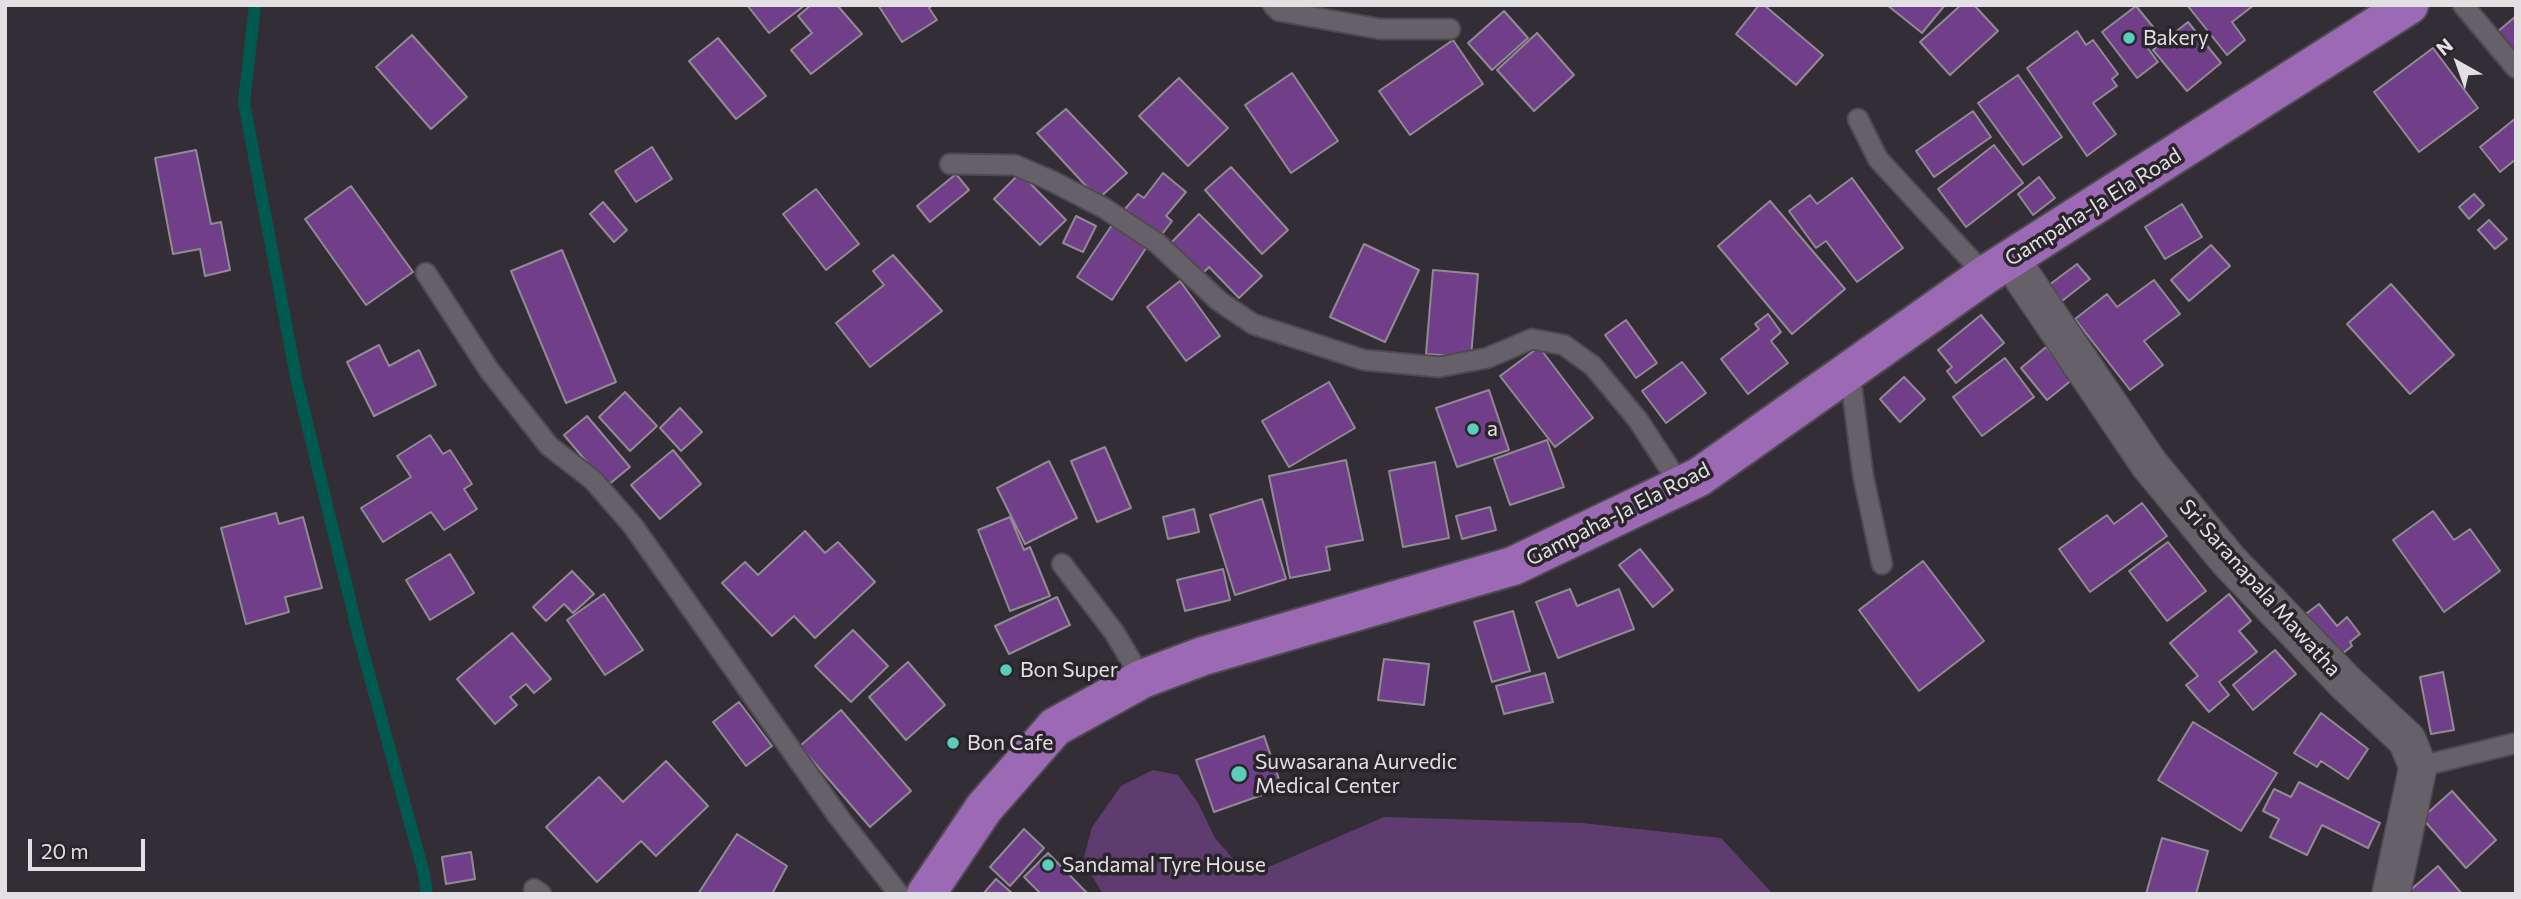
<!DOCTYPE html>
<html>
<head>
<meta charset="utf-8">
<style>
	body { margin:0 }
	#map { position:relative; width:2521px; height:899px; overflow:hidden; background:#332e35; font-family:Commissioner,sans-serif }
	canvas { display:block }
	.frame { position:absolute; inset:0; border:7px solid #e3e0e4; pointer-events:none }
	.north { position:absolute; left:2423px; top:28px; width:70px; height:70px; -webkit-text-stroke:5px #29252b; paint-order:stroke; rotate:320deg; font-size:19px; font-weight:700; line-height:28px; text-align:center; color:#e3e0e4 }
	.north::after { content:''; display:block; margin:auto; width:24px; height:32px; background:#e3e0e4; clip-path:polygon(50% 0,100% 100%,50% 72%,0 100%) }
	.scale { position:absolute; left:28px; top:839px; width:117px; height:32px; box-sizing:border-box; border:4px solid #e3e0e4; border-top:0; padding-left:9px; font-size:21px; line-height:24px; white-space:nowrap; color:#e3e0e4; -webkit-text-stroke:5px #29252b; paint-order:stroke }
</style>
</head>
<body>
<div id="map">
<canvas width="2521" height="899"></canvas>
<div class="frame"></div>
<div class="north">N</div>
<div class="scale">20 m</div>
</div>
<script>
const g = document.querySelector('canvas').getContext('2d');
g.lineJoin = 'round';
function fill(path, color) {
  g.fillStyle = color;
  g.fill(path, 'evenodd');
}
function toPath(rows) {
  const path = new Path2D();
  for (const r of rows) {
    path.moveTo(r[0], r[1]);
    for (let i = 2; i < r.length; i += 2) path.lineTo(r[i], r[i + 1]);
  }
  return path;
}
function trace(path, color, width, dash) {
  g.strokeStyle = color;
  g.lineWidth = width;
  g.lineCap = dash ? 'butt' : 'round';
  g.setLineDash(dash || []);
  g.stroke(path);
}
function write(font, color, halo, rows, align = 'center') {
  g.font = font + ' Commissioner,sans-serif';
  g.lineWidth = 7;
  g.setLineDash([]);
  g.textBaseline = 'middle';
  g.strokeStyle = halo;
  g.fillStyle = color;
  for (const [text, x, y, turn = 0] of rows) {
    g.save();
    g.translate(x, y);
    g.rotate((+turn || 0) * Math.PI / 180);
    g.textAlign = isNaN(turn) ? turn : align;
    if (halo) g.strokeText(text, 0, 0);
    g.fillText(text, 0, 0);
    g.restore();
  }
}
const green = toPath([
	[1153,770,1178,775,1198,803,1215,838,1248,876,1384,817,1582,823,1721,838,1773,894,1103,894,1083,861,1092,827,1121,786]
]);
const stream = toPath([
	[255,5,244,103,297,382,360,641,424,874,427,894]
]);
const building = toPath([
	[747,5,805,5,769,33,747,5],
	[811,5,837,5,862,34,811,74,791,50,812,33,798,16,811,5],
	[878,5,933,5,929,8,937,20,902,42,878,5],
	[1759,5,1764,5,1823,55,1796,85,1736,34,1759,5],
	[1887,5,1945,5,1922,33,1887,5],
	[1961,5,1974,5,1998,31,1950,75,1920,42,1961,5],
	[2187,5,2254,5,2232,22,2245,40,2227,55,2187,5],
	[2136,6,2158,33,2144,43,2158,62,2137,78,2102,32,2136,6],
	[1504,11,1528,38,1492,70,1468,43,1504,11],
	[2516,16,2516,55,2496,33,2516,16],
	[2188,22,2221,63,2187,91,2153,50,2188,22],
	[2077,31,2086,45,2093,40,2118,74,2112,79,2117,86,2093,103,2116,134,2087,156,2027,68,2077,31],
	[1537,33,1574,75,1534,111,1497,70,1537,33],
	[412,35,467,97,431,129,376,67,412,35],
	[718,38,766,96,736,119,689,61,718,38],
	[1453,40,1483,84,1410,135,1379,91,1453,40],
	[2433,48,2478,108,2419,152,2374,92,2433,48],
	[1292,73,1338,141,1291,173,1245,105,1292,73],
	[2018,75,2062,137,2023,165,1978,103,2018,75],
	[1179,78,1228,128,1188,166,1139,116,1179,78],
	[1066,109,1127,173,1098,199,1037,133,1066,109],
	[1973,111,1991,137,1934,177,1916,151,1973,111],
	[2516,118,2516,159,2500,172,2480,147,2516,118],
	[1994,145,2023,183,1966,227,1938,189,1994,145],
	[652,147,672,179,636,202,615,171,652,147],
	[196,150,211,224,221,222,230,270,205,276,200,249,173,254,155,158,196,150],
	[1231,167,1288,230,1262,254,1205,190,1231,167],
	[1020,173,1066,220,1040,245,994,199,1020,173],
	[1163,173,1186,192,1166,216,1172,221,1160,237,1125,209,1138,194,1144,198,1163,173],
	[956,174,969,190,930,222,917,206,956,174],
	[2039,177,2055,198,2033,215,2018,194,2039,177],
	[1852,178,1903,248,1857,282,1826,241,1816,248,1789,211,1810,195,1817,204,1852,178],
	[351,186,413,272,366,305,305,219,351,186],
	[816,189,859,244,826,270,783,214,816,189],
	[2474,194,2484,205,2469,219,2459,207,2474,194],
	[1770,201,1845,289,1792,334,1718,246,1770,201],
	[603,202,627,230,614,242,590,214,603,202],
	[2182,204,2202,237,2165,259,2145,227,2182,204],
	[1199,214,1262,276,1239,298,1209,267,1198,278,1167,247,1199,214],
	[1076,216,1096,226,1083,252,1063,243,1076,216],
	[2489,220,2507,239,2495,249,2478,230,2489,220],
	[1112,225,1146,248,1112,300,1077,277,1112,225],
	[1364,244,1419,270,1385,342,1330,317,1364,244],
	[2211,245,2230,266,2189,301,2171,280,2211,245],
	[562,250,616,382,566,403,511,271,562,250],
	[893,255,942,311,870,367,836,323,884,285,873,271,893,255],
	[2077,264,2090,279,2062,301,2049,285,2077,264],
	[1433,270,1478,274,1471,357,1426,354,1433,270],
	[2154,280,2180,314,2144,341,2163,365,2130,390,2075,319,2107,294,2117,307,2154,280],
	[1180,281,1220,336,1186,361,1147,307,1180,281],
	[2391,284,2454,355,2410,394,2347,324,2391,284],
	[1768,314,1781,332,1771,341,1788,363,1748,394,1721,359,1759,329,1755,324,1768,314],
	[1981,315,2004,343,1956,383,1947,371,1952,367,1938,350,1981,315],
	[1626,320,1657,363,1636,378,1605,335,1626,320],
	[379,345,389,366,419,350,436,385,374,416,347,362,379,345],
	[1539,347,1593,418,1555,447,1500,376,1539,347],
	[2046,347,2073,379,2047,400,2021,368,2046,347],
	[2005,358,2034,397,1982,436,1953,397,2005,358],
	[1682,362,1706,393,1666,423,1642,391,1682,362],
	[1904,377,1925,399,1900,422,1880,399,1904,377],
	[1329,382,1355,428,1289,467,1262,421,1329,382],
	[1489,390,1509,450,1457,467,1436,408,1489,390],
	[625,392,657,426,630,451,599,417,625,392],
	[680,408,702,432,681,451,660,428,680,408],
	[587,416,630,467,607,486,564,435,587,416],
	[430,435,443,454,450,450,472,484,464,489,477,509,444,530,431,512,383,542,361,508,411,477,397,456,430,435],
	[1547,440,1564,487,1510,505,1494,459,1547,440],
	[1105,447,1131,508,1097,522,1071,461,1105,447],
	[673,450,701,484,660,519,631,485,673,450],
	[1346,460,1363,540,1326,547,1330,570,1290,578,1269,476,1346,460],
	[1049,461,1077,518,1025,544,997,488,1049,461],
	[1435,462,1449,538,1403,547,1389,471,1435,462],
	[1262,499,1286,579,1235,595,1210,515,1262,499],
	[2142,503,2167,536,2090,592,2059,549,2107,515,2114,524,2142,503],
	[1490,507,1496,530,1462,539,1456,516,1490,507],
	[1194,509,1199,532,1168,539,1163,517,1194,509],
	[2433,511,2454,540,2470,529,2500,571,2444,612,2393,540,2433,511],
	[276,513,279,524,303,517,322,588,285,597,289,612,246,624,221,528,276,513],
	[1010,517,1024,550,1030,547,1050,596,1010,611,978,530,1010,517],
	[805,531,825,553,838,542,875,582,815,638,794,616,772,636,722,583,745,562,758,575,805,531],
	[2168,542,2206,591,2167,621,2129,571,2168,542],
	[1640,549,1673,590,1653,607,1619,565,1640,549],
	[450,554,474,593,430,620,406,580,450,554],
	[1923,561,1984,641,1919,691,1859,610,1923,561],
	[1223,569,1230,600,1185,611,1177,580,1223,569],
	[572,571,594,594,573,613,564,604,546,621,533,607,572,571],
	[1570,589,1577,606,1619,589,1634,629,1558,658,1536,602,1570,589],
	[604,594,643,650,605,675,567,620,604,594],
	[2229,594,2251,621,2239,631,2257,652,2219,682,2229,695,2209,712,2186,685,2198,676,2170,643,2229,594],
	[1057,597,1070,625,1009,654,995,626,1057,597],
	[2319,604,2337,626,2347,617,2360,634,2350,642,2352,646,2337,658,2303,616,2319,604],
	[1513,611,1530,671,1492,682,1474,622,1513,611],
	[853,630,888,666,851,702,815,666,853,630],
	[512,633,551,679,534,693,526,684,510,697,517,705,495,724,457,679,512,633],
	[2275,650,2296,674,2253,710,2233,685,2275,650],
	[1384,659,1429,664,1424,705,1378,700,1384,659],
	[908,662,945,705,906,740,869,697,908,662],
	[2443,672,2454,730,2431,734,2420,677,2443,672],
	[1545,673,1553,702,1504,714,1496,686,1545,673],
	[739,702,772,746,746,766,713,722,739,702],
	[841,710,911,791,870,827,800,746,841,710],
	[2321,713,2368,749,2348,779,2321,761,2317,767,2294,753,2321,713],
	[2193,722,2277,773,2241,831,2158,780,2193,722],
	[1264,736,1282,788,1214,812,1196,760,1264,736],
	[666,761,708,806,656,856,641,841,597,882,546,827,599,777,623,802,666,761],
	[2299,782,2380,823,2368,848,2322,825,2307,855,2270,837,2279,819,2263,811,2274,789,2291,797,2299,782],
	[2452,791,2496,840,2466,868,2422,818,2452,791],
	[1024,829,1044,848,1010,886,990,867,1024,829],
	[737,834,787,866,772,894,698,894,737,834],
	[2162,838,2208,851,2196,894,2146,894,2162,838],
	[471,852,475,879,446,884,442,857,471,852],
	[1048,853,1088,894,1041,894,1024,877,1048,853],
	[2438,866,2462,894,2406,894,2438,866],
	[996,879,1013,894,983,894,996,879]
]);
const service = toPath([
	[1273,5,1279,11,1380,29,1450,29],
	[2463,5,2516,68],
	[1858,119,1878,159,1985,275],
	[950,164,1015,165,1052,181,1104,208,1157,243,1219,301,1253,324,1364,360,1439,367,1487,358,1532,339,1564,345,1593,366,1638,420,1681,486],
	[426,273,489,370,549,446,593,480,633,526,840,819,899,894],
	[1850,373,1863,475,1882,564],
	[1062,564,1114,632,1142,679],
	[2418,767,2516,743],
	[534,889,541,894]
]);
const minor = toPath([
	[2011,260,2149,464,2229,561,2347,684,2407,740,2418,767,2391,894]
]);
const trunk = toPath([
	[926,894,984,808,1055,727,1142,679,1203,656,1513,566,1699,477,1985,275,2409,5]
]);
const markers = [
	[2129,38,7,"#5bcebb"],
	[1473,429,7,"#5bcebb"],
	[1006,670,7,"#5bcebb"],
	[953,743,7,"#5bcebb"],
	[1239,774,9,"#5bcebb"],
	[1048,865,7,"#5bcebb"]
];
const poiNames = [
	["Bakery",2143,38],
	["a",1487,429],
	["Bon Super",1020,670],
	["Bon Cafe",967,743],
	["Suwasarana Aurvedic",1255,762],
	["Medical Center",1255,786],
	["Sandamal Tyre House",1062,865]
];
const streetNames = [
	["Gampaha-Ja Ela Road",2093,207,-32],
	["Gampaha-Ja Ela Road",1618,514,-27],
	["Sri Saranapala Mawatha",2260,588,48]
];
fill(green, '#5e3c6f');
trace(stream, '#005a4f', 12);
fill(building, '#713f89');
trace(building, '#908b92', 2);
trace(service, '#4e4b50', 23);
trace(minor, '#4e4b50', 40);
trace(trunk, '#4e4b50', 42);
trace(service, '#666168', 19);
trace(minor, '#666168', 37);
trace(trunk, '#9c69b5', 38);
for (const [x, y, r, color] of markers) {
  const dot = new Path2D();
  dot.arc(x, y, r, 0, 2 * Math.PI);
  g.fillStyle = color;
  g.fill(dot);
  trace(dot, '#29252b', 2.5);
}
write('21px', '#e3e0e4', '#29252b', poiNames, 'left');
write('21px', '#e3e0e4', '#29252b', streetNames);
</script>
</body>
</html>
